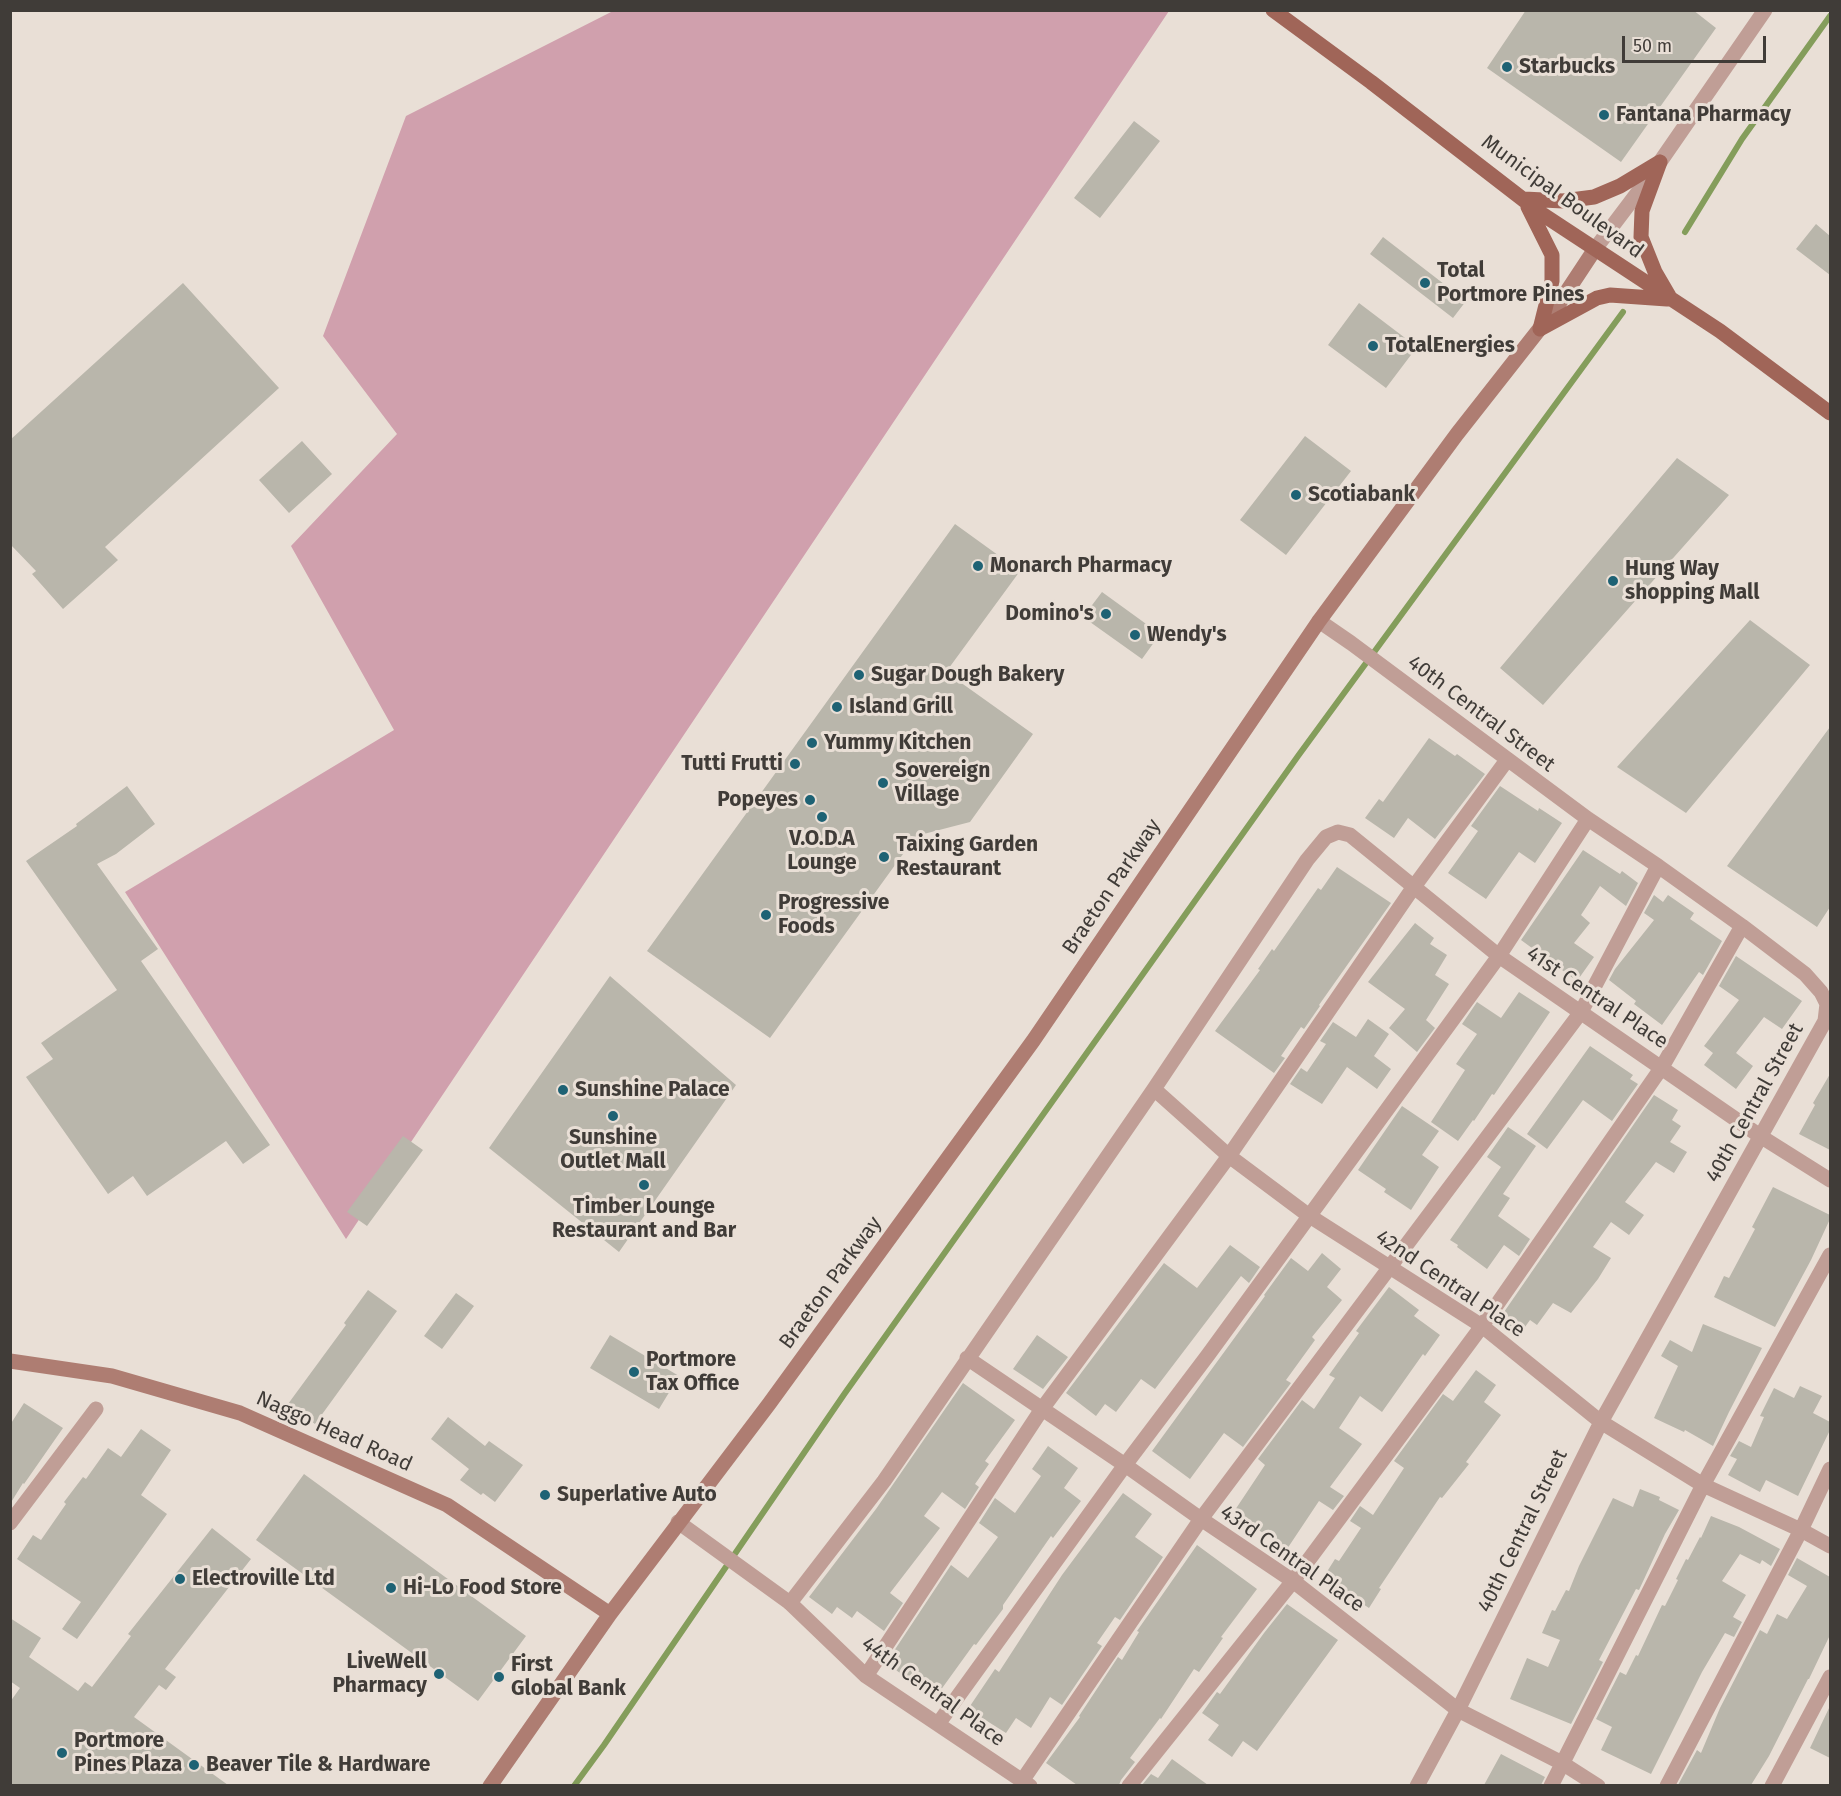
<!DOCTYPE html>
<html>
<head>
<meta charset="utf-8">
<style>
	body { margin:0 }
	#map { position:relative; width:1841px; height:1796px; overflow:hidden; background:#e9dfd6; font-family:"Fira Sans",sans-serif }
	canvas { display:block }
	.frame { position:absolute; inset:0; border:12px solid #403c38; pointer-events:none }
	.scale { position:absolute; left:1622px; top:36px; width:144px; height:27px; box-sizing:border-box; border:3px solid #403c38; border-top:0; padding-left:8px; font-size:18px; line-height:21px; white-space:nowrap; color:#403c38; -webkit-text-stroke:4px #e9dfd6; paint-order:stroke }
</style>
</head>
<body>
<div id="map">
<canvas width="1841" height="1796"></canvas>
<div class="frame"></div>
<div class="scale">50 m</div>
</div>
<script>
const g = document.querySelector('canvas').getContext('2d');
g.lineJoin = 'round';
function fill(path, color) {
  g.fillStyle = color;
  g.fill(path, 'evenodd');
}
function toPath(rows) {
  const path = new Path2D();
  for (const r of rows) {
    path.moveTo(r[0], r[1]);
    for (let i = 2; i < r.length; i += 2) path.lineTo(r[i], r[i + 1]);
  }
  return path;
}
function trace(path, color, width, dash) {
  g.strokeStyle = color;
  g.lineWidth = width;
  g.lineCap = dash ? 'butt' : 'round';
  g.setLineDash(dash || []);
  g.stroke(path);
}
function write(font, color, halo, rows, align = 'center') {
  g.font = font + ' "Fira Sans",sans-serif';
  g.lineWidth = 6;
  g.setLineDash([]);
  g.textBaseline = 'middle';
  g.strokeStyle = halo;
  g.fillStyle = color;
  for (const [text, x, y, turn = 0] of rows) {
    g.save();
    g.translate(x, y);
    g.rotate((+turn || 0) * Math.PI / 180);
    g.textAlign = isNaN(turn) ? turn : align;
    if (halo) g.strokeText(text, 0, 0);
    g.fillText(text, 0, 0);
    g.restore();
  }
}
const green = toPath([
	[613,11,1169,11,346,1239,125,892,394,730,291,546,397,434,323,336,406,116]
]);
const stream = toPath([
	[1685,232,1742,139,1830,16],
	[574,1786,604,1745,845,1393,1298,756,1623,312]
]);
const building = toPath([
	[1526,10,1693,10,1716,28,1621,162,1487,68],
	[1134,121,1160,141,1100,218,1074,198],
	[1816,224,1830,236,1830,275,1796,249],
	[1383,237,1466,301,1453,318,1370,254],
	[183,283,279,388,105,547,118,560,63,609,32,574,36,571,10,544,10,440],
	[1359,303,1417,347,1386,388,1328,345],
	[1305,436,1351,471,1286,555,1240,520],
	[302,441,332,474,289,513,259,480],
	[1677,458,1729,495,1543,705,1500,668],
	[955,524,1020,571,946,672,1033,734,970,822,916,836,770,1038,647,951],
	[1102,592,1160,634,1142,659,1083,617],
	[1750,620,1810,665,1686,813,1617,767],
	[1830,727,1830,907,1817,927,1727,866],
	[1429,738,1455,756,1457,754,1485,774,1435,839,1408,818,1394,838,1365,818,1379,799,1383,802],
	[127,786,155,824,116,854,97,864,158,949,141,961,270,1145,243,1164,226,1141,147,1196,133,1176,108,1194,26,1077,53,1059,41,1043,117,990,26,861,77,826,76,824],
	[1500,786,1538,811,1539,808,1562,823,1535,863,1519,852,1486,899,1448,873,1478,831,1471,826],
	[1583,850,1620,874,1622,871,1638,883,1626,906,1600,886,1581,915,1590,923,1574,943,1594,957,1577,981,1521,940],
	[1337,867,1391,903,1319,1005,1320,1006,1304,1029,1301,1027,1281,1056,1285,1058,1274,1073,1215,1031,1260,970,1258,969,1272,949,1274,951,1318,888,1321,890],
	[1654,895,1663,902,1668,895,1694,913,1690,919,1722,941,1703,975,1699,972,1662,1025,1634,1004,1636,1001,1609,980,1615,969,1654,920,1644,913],
	[1415,923,1434,938,1430,944,1447,955,1435,975,1449,984,1426,1020,1435,1028,1417,1052,1389,1028,1405,1009,1368,982],
	[1736,956,1802,1001,1782,1029,1764,1017,1736,1053,1753,1066,1736,1089,1704,1065,1713,1053,1704,1046,1739,1000,1719,986],
	[610,976,736,1085,619,1252,489,1148],
	[1519,992,1550,1012,1494,1095,1492,1094,1474,1121,1473,1120,1458,1141,1431,1122,1465,1070,1456,1064,1477,1034,1462,1024,1477,1002,1501,1018],
	[1368,1019,1389,1034,1374,1056,1391,1069,1377,1089,1347,1067,1322,1104,1290,1084,1301,1068,1307,1072,1326,1044,1320,1041,1333,1022,1356,1037],
	[1590,1046,1633,1075,1630,1079,1638,1084,1612,1121,1583,1100,1547,1149,1527,1134],
	[1830,1074,1830,1150,1799,1134,1815,1105,1813,1103],
	[1654,1095,1678,1110,1672,1120,1681,1126,1670,1142,1687,1152,1674,1173,1656,1162,1625,1202,1644,1215,1629,1235,1611,1222,1593,1247,1611,1258,1598,1279,1571,1313,1553,1303,1537,1325,1530,1320,1517,1338,1498,1325,1506,1313,1504,1312],
	[1402,1106,1439,1131,1422,1155,1439,1167,1411,1210,1384,1192,1386,1189,1358,1170],
	[1508,1127,1536,1146,1503,1194,1510,1198,1498,1216,1530,1239,1519,1256,1504,1245,1487,1269,1457,1247,1458,1245,1450,1240,1501,1167,1487,1157],
	[403,1136,423,1150,367,1226,347,1212],
	[1773,1187,1830,1215,1830,1219,1811,1260,1775,1327,1714,1297,1724,1276,1729,1278,1755,1229,1752,1227],
	[1230,1245,1260,1267,1249,1283,1241,1276,1155,1389,1141,1379,1116,1412,1105,1404,1096,1416,1066,1393,1164,1263,1197,1288],
	[1322,1253,1341,1269,1327,1287,1342,1300,1312,1337,1315,1340,1286,1380,1291,1383,1243,1447,1224,1433,1190,1479,1152,1451,1265,1296,1264,1295,1291,1258,1308,1271],
	[1389,1287,1419,1310,1414,1316,1440,1335,1425,1356,1423,1354,1382,1412,1360,1396,1339,1428,1362,1444,1330,1487,1344,1496,1333,1510,1319,1501,1287,1549,1233,1513,1265,1465,1258,1459,1302,1400,1314,1409,1335,1378,1329,1375,1359,1333,1356,1331],
	[368,1290,397,1311,315,1424,288,1404,346,1325,344,1323],
	[456,1293,474,1306,442,1349,424,1336],
	[1703,1324,1762,1348,1729,1412,1713,1446,1685,1430,1684,1432,1654,1418,1678,1366,1661,1356,1670,1340,1692,1352],
	[610,1335,679,1376,659,1409,590,1368],
	[1037,1335,1068,1357,1043,1389,1013,1369],
	[1476,1370,1496,1385,1484,1402,1501,1415,1466,1462,1469,1464,1442,1498,1440,1497,1379,1588,1381,1589,1369,1608,1323,1578,1335,1559,1339,1561,1361,1528,1350,1521,1360,1506,1373,1515,1404,1468,1394,1461,1443,1394,1453,1401],
	[963,1383,1015,1420,985,1461,989,1464,975,1484,979,1487,965,1509,942,1492,924,1516,940,1528,890,1593,903,1603,884,1631,857,1611,852,1618,837,1607,832,1614,809,1597,876,1509],
	[1800,1386,1822,1396,1813,1413,1830,1422,1830,1430,1798,1496,1766,1480,1760,1492,1728,1475,1737,1459,1730,1456,1739,1441,1751,1447,1764,1417,1760,1416,1774,1388,1794,1398],
	[24,1403,63,1428,24,1484,23,1483,10,1504,10,1425],
	[448,1417,485,1446,489,1441,523,1465,495,1502,483,1493,481,1495,460,1480,469,1469,431,1439],
	[141,1429,171,1450,141,1495,167,1514,77,1639,62,1629,81,1602,17,1559,33,1535,41,1540,66,1504,64,1502,83,1477,86,1479,108,1448,121,1457],
	[1048,1446,1078,1468,1064,1488,1081,1501,1053,1538,1051,1536,1003,1605,1003,1609,976,1645,974,1644,935,1698,886,1663,951,1565,968,1578,998,1537,979,1523,981,1520,995,1498,1015,1513,1041,1476,1032,1469],
	[304,1474,526,1636,478,1701,256,1540],
	[1640,1489,1660,1497,1659,1500,1679,1510,1665,1534,1639,1590,1636,1589,1599,1660,1603,1662,1571,1724,1510,1699,1527,1658,1548,1667,1560,1640,1542,1633,1552,1610,1555,1611,1566,1590,1569,1591,1579,1566,1613,1498,1633,1507],
	[1123,1493,1152,1514,1135,1537,1163,1557,1120,1620,1115,1617,1097,1643,1102,1646,1062,1705,1050,1697,1031,1728,1016,1718,1006,1733,968,1709,995,1669,999,1672,1062,1575],
	[1711,1516,1739,1527,1780,1549,1771,1566,1762,1560,1760,1564,1740,1554,1722,1581,1746,1595,1733,1617,1742,1622,1734,1637,1725,1633,1702,1672,1651,1774,1601,1750,1612,1727,1596,1719,1620,1672,1626,1675,1636,1655,1638,1656,1662,1605,1665,1606,1678,1580,1676,1579,1686,1559,1688,1560,1700,1537,1701,1538],
	[212,1528,251,1559,165,1669,176,1677,166,1690,159,1685,134,1717,228,1785,10,1785,10,1702,20,1688,10,1681,10,1618,41,1638,29,1657,78,1691,85,1682,92,1687,131,1636,128,1634],
	[1197,1545,1257,1589,1221,1637,1223,1638,1199,1672,1194,1669,1161,1719,1160,1718,1130,1758,1135,1762,1121,1780,1119,1785,1077,1785,1046,1763,1080,1717,1079,1716,1118,1657,1122,1660,1139,1632,1137,1631],
	[1797,1558,1830,1577,1830,1635,1809,1679,1808,1679,1769,1756,1751,1785,1678,1785,1697,1750,1701,1753,1720,1708,1760,1630,1767,1634,1777,1614,1787,1619,1807,1586,1788,1575],
	[1287,1604,1338,1640,1257,1751,1243,1741,1232,1757,1208,1740,1219,1725,1202,1713,1217,1692,1220,1694,1264,1633],
	[1830,1706,1830,1758,1810,1748],
	[1501,1754,1545,1777,1541,1785,1484,1785],
	[1172,1759,1208,1785,1142,1785,1151,1774,1158,1778]
]);
const pedestrian = toPath([
	[678,1522,790,1603]
]);
const minor = toPath([
	[1319,621,1351,643,1588,819,1658,866,1742,926,1805,974,1821,992,1827,1004,1825,1021,1601,1422,1458,1710,1417,1786],
	[1154,1089,1229,1156,1308,1215,1482,1326,1601,1422,1703,1485,1801,1530,1830,1546],
	[967,1358,1125,1465,1201,1519,1293,1581,1458,1710,1562,1763,1598,1786],
	[10,1523,96,1409],
	[866,1676,1042,1409,1229,1156,1413,888,1507,760],
	[938,1724,1125,1465,1208,1355,1499,956,1588,819],
	[1022,1781,1201,1519,1581,1012,1658,866],
	[1030,1786,866,1676,790,1603,884,1481,1154,1089,1307,860,1326,837,1338,832,1350,835,1499,956,1760,1136,1830,1180],
	[1129,1786,1293,1581,1482,1326,1662,1067,1742,926],
	[1551,1786,1703,1485,1830,1255],
	[1667,1786,1801,1530,1830,1469],
	[1772,1786,1830,1677]
]);
const tertiary = toPath([
	[1595,249,1651,175,1765,10]
]);
const secondary = toPath([
	[10,1361,112,1376,240,1413,447,1505,610,1614],
	[490,1786,610,1614,769,1404,1033,1041,1319,621,1457,434,1556,308,1595,249]
]);
const primary = toPath([
	[1273,10,1371,82,1542,214,1720,331,1830,413],
	[1660,162,1642,211,1641,237,1655,272,1669,296],
	[1524,199,1563,201,1594,197,1620,186,1660,162],
	[1528,207,1552,255,1552,281,1540,329],
	[1540,329,1597,298,1610,295,1667,299]
]);
const markers = [
	[1507,67,6,"#1e6274"],
	[1604,115,6,"#1e6274"],
	[1425,283,6,"#1e6274"],
	[1373,346,6,"#1e6274"],
	[1296,495,6,"#1e6274"],
	[978,566,6,"#1e6274"],
	[1613,581,6,"#1e6274"],
	[1106,614,6,"#1e6274"],
	[1135,635,6,"#1e6274"],
	[859,675,6,"#1e6274"],
	[837,707,6,"#1e6274"],
	[812,743,6,"#1e6274"],
	[795,764,6,"#1e6274"],
	[883,783,6,"#1e6274"],
	[810,800,6,"#1e6274"],
	[822,817,6,"#1e6274"],
	[884,857,6,"#1e6274"],
	[766,915,6,"#1e6274"],
	[563,1090,6,"#1e6274"],
	[613,1116,6,"#1e6274"],
	[644,1185,6,"#1e6274"],
	[634,1372,6,"#1e6274"],
	[545,1495,6,"#1e6274"],
	[180,1579,6,"#1e6274"],
	[391,1588,6,"#1e6274"],
	[439,1674,6,"#1e6274"],
	[499,1677,6,"#1e6274"],
	[62,1753,6,"#1e6274"],
	[194,1765,6,"#1e6274"]
];
const poiNames = [
	["Starbucks",1519,67],
	["Fantana Pharmacy",1616,115],
	["Total",1437,271],
	["Portmore Pines",1437,295],
	["TotalEnergies",1385,346],
	["Scotiabank",1308,495],
	["Monarch Pharmacy",990,566],
	["Hung Way",1625,569],
	["shopping Mall",1625,593],
	["Domino's",1094,614,"right"],
	["Wendy's",1147,635],
	["Sugar Dough Bakery",871,675],
	["Island Grill",849,707],
	["Yummy Kitchen",824,743],
	["Tutti Frutti",783,764,"right"],
	["Sovereign",895,771],
	["Village",895,795],
	["Popeyes",798,800,"right"],
	["V.O.D.A",822,839,"center"],
	["Lounge",822,863,"center"],
	["Taixing Garden",896,845],
	["Restaurant",896,869],
	["Progressive",778,903],
	["Foods",778,927],
	["Sunshine Palace",575,1090],
	["Sunshine",613,1138,"center"],
	["Outlet Mall",613,1162,"center"],
	["Timber Lounge",644,1207,"center"],
	["Restaurant and Bar",644,1231,"center"],
	["Portmore",646,1360],
	["Tax Office",646,1384],
	["Superlative Auto",557,1495],
	["Electroville Ltd",192,1579],
	["Hi-Lo Food Store",403,1588],
	["LiveWell",427,1662,"right"],
	["Pharmacy",427,1686,"right"],
	["First",511,1665],
	["Global Bank",511,1689],
	["Portmore",74,1741],
	["Pines Plaza",74,1765],
	["Beaver Tile & Hardware",206,1765]
];
const streetNames = [
	["Municipal Boulevard",1562,197,36],
	["40th Central Street",1481,714,37],
	["Braeton Parkway",1112,887,-56],
	["41st Central Place",1597,998,34],
	["40th Central Street",1755,1103,-61],
	["Braeton Parkway",831,1283,-54],
	["42nd Central Place",1450,1284,34],
	["Naggo Head Road",334,1432,24],
	["40th Central Street",1523,1531,-64],
	["43rd Central Place",1292,1559,35],
	["44th Central Place",933,1692,36]
];
fill(green, '#d0a0ad');
trace(stream, '#849d5b', 6);
fill(building, '#b9b6ab');
trace(pedestrian, '#c09e96', 15);
trace(minor, '#c09e96', 15);
trace(tertiary, '#c09e96', 15);
trace(secondary, '#ae7d72', 15);
trace(primary, '#a06558', 15);
for (const [x, y, r, color] of markers) {
  const dot = new Path2D();
  dot.arc(x, y, r, 0, 2 * Math.PI);
  g.fillStyle = color;
  g.fill(dot);
  trace(dot, '#e9dfd6', 2);
}
write('bold 21px', '#403c38', '#e9dfd6', poiNames, 'left');
write('21px', '#403c38', '#e9dfd6', streetNames);
</script>
</body>
</html>
